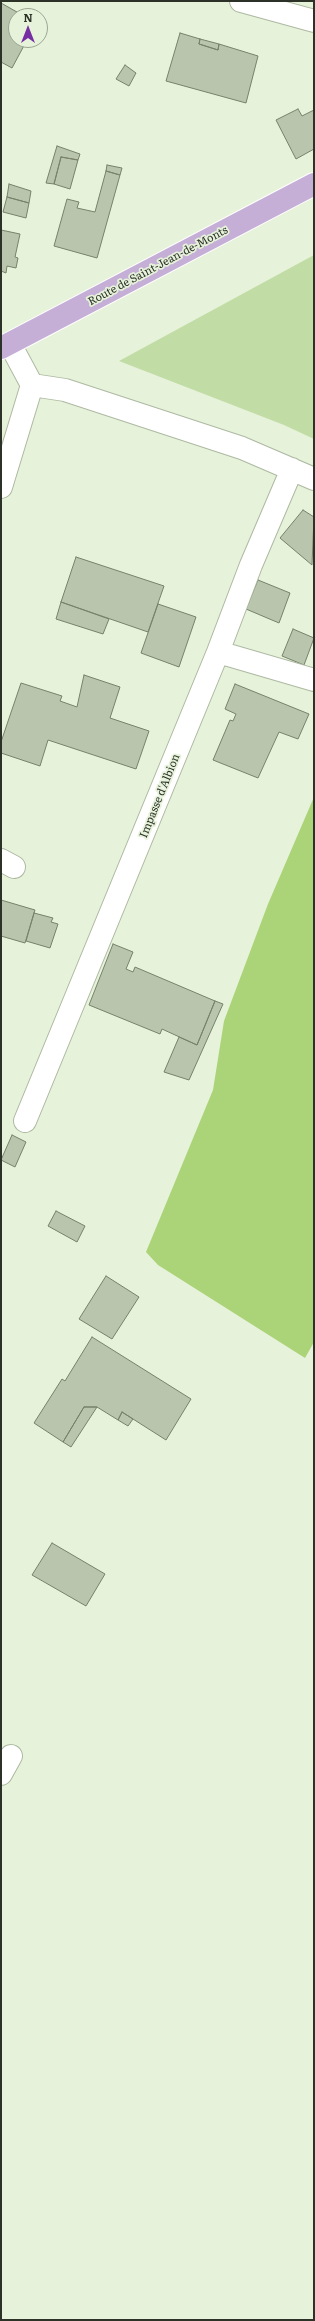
<!DOCTYPE html>
<html>
<head>
<meta charset="utf-8">
<style>
	body { margin:0 }
	#map { position:relative; width:315px; height:2321px; overflow:hidden; background:#e6f2da; font-family:Literata,serif }
	canvas { display:block }
	.frame { position:absolute; inset:0; border:2px solid #2d3229; pointer-events:none }
	.north { position:absolute; left:8px; top:8px; width:40px; height:40px; box-sizing:border-box; background:#e6f2da; border:1px solid #9ca593; border-radius:50%; rotate:0deg; font-size:11px; font-weight:700; line-height:16px; text-align:center; color:#2d3229 }
	.north::after { content:''; display:block; margin:auto; width:14px; height:18px; background:#762ea2; clip-path:polygon(50% 0,100% 100%,50% 72%,0 100%) }
</style>
</head>
<body>
<div id="map">
<canvas width="315" height="2321"></canvas>
<div class="frame"></div>
<div class="north">N</div>
</div>
<script>
const g = document.querySelector('canvas').getContext('2d');
g.lineJoin = 'round';
function fill(path, color) {
  g.fillStyle = color;
  g.fill(path, 'evenodd');
}
function toPath(rows) {
  const path = new Path2D();
  for (const r of rows) {
    path.moveTo(r[0], r[1]);
    for (let i = 2; i < r.length; i += 2) path.lineTo(r[i], r[i + 1]);
  }
  return path;
}
function trace(path, color, width, dash) {
  g.strokeStyle = color;
  g.lineWidth = width;
  g.lineCap = dash ? 'butt' : 'round';
  g.setLineDash(dash || []);
  g.stroke(path);
}
function write(font, color, halo, rows, align = 'center') {
  g.font = font + ' Literata,serif';
  g.lineWidth = 3.5;
  g.setLineDash([]);
  g.textBaseline = 'middle';
  g.strokeStyle = halo;
  g.fillStyle = color;
  for (const [text, x, y, turn = 0] of rows) {
    g.save();
    g.translate(x, y);
    g.rotate((+turn || 0) * Math.PI / 180);
    g.textAlign = isNaN(turn) ? turn : align;
    if (halo) g.strokeText(text, 0, 0);
    g.fillText(text, 0, 0);
    g.restore();
  }
}
const green = toPath([
	[314,255,314,439,284,425,119,361]
]);
const water = toPath([
	[314,797,314,1342,305,1358,158,1265,146,1252,213,1090,224,1021,268,904]
]);
const building = toPath([
	[1,3,24,16,16,16,16,40,27,40,12,68,1,62,1,3],
	[180,33,200,39,199,44,218,50,219,44,258,56,246,103,166,81,180,33],
	[200,39,219,44,218,50,199,44,200,39],
	[125,65,136,73,129,86,116,79,125,65],
	[298,109,302,116,314,110,314,149,296,159,276,120,298,109],
	[57,146,80,154,78,160,61,157,54,184,46,183,57,146],
	[61,157,78,160,70,189,54,184,61,157],
	[107,165,122,168,120,175,106,171,107,165],
	[106,171,120,175,97,258,54,246,67,199,79,202,77,208,95,212,106,171],
	[9,184,31,191,29,203,7,197,9,184],
	[7,197,29,203,26,218,3,212,7,197],
	[1,230,20,234,15,257,18,258,16,268,7,266,6,273,1,271,1,230],
	[303,510,314,517,312,565,280,538,303,510],
	[76,557,164,586,148,632,61,602,76,557],
	[258,580,290,593,279,623,246,609,258,580],
	[61,602,109,619,103,634,56,619,61,602],
	[158,604,196,617,179,667,141,653,158,604],
	[293,629,314,638,304,665,282,656,293,629],
	[84,675,120,687,110,718,149,731,136,769,48,740,40,766,1,753,1,742,21,683,62,696,60,701,77,707,84,675],
	[235,684,309,714,298,739,279,732,258,778,213,760,230,720,233,721,236,714,225,709,235,684],
	[1,900,35,910,25,943,1,936,1,900],
	[34,913,53,918,51,922,58,924,50,948,26,941,34,913],
	[113,944,133,952,126,969,133,972,135,967,215,1001,197,1045,162,1029,160,1034,89,1005,113,944],
	[215,1001,223,1004,189,1080,164,1072,179,1037,197,1045,215,1001],
	[12,1135,26,1142,15,1167,1,1160,12,1135],
	[56,1211,85,1226,77,1242,48,1226,56,1211],
	[106,1276,139,1297,112,1339,79,1319,106,1276],
	[92,1337,191,1399,166,1440,122,1412,118,1420,97,1407,84,1407,63,1442,34,1423,62,1379,65,1381,92,1337],
	[84,1407,97,1407,71,1447,63,1442,84,1407],
	[122,1412,133,1419,128,1426,118,1420,122,1412],
	[52,1543,105,1574,86,1606,32,1575,52,1543]
]);
const minor = toPath([
	[241,1,314,21],
	[10,344,32,385,65,390,242,448,314,479],
	[1,487,32,385],
	[218,652,314,680],
	[1,860,14,867],
	[25,1121,218,652,251,565,292,469],
	[1,1774,11,1756]
]);
const major = toPath([
	[1,348,314,184]
]);
const streetNames = [
	["Route de Saint-Jean-de-Monts",158,266,-28],
	["Impasse d'Albion",160,796,-68]
];
fill(green, '#c2dca5');
fill(water, '#abd378');
fill(building, '#bac5ae');
trace(building, '#77816b', 1);
trace(minor, '#aeb9a2', 24);
trace(major, '#fff', 24);
trace(minor, '#fff', 22);
trace(major, '#c5afd6', 22);
write('11px', '#2d3229', '#e6f2da', streetNames);
</script>
</body>
</html>
